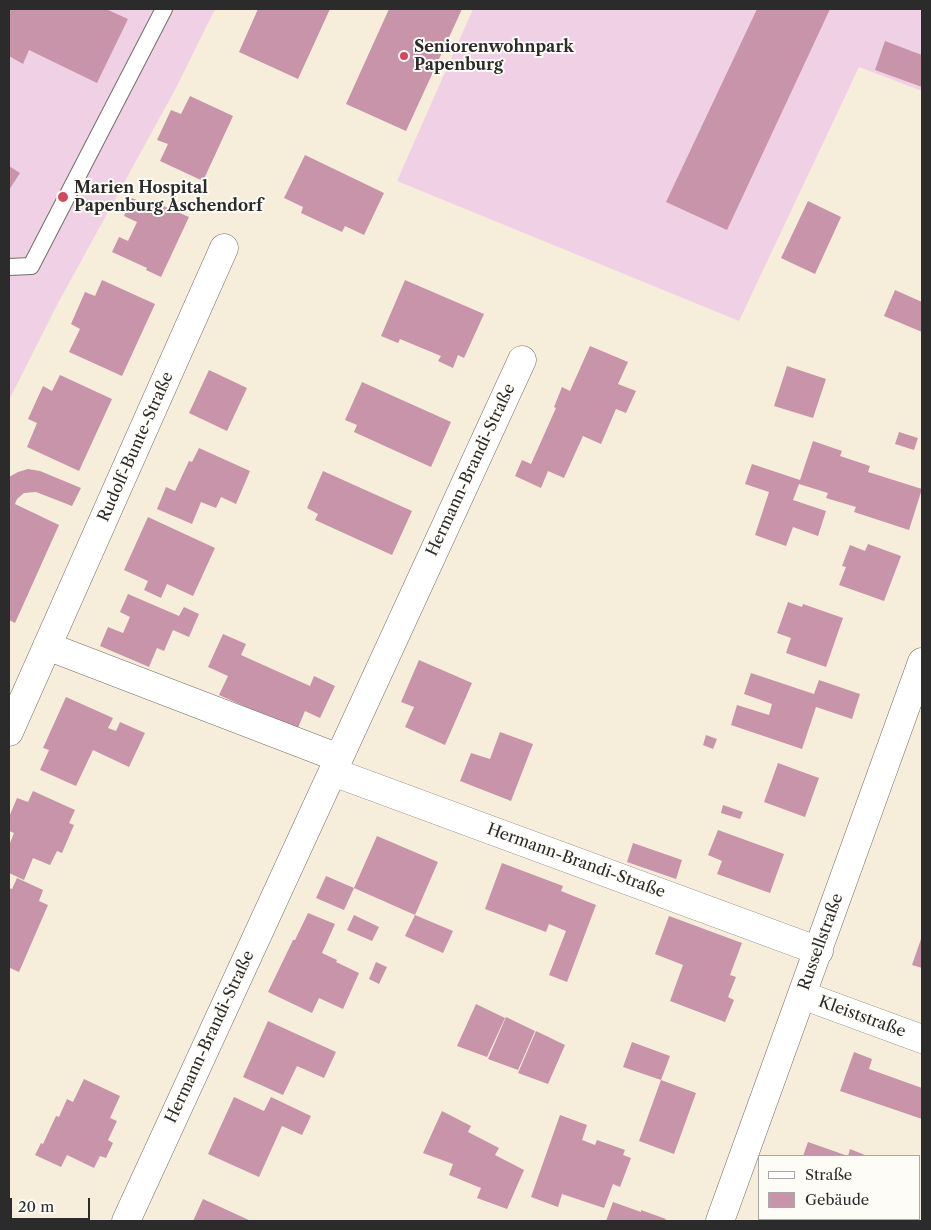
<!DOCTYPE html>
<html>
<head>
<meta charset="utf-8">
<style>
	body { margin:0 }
	#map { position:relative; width:931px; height:1230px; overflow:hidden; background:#f6eedb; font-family:"Libre Caslon Text",serif }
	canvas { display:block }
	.frame { position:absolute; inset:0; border:10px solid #2b2b2b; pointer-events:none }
	.legend { position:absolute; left:758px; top:1155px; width:162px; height:65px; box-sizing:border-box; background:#fdfcf7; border:1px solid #a9a8a5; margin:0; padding:6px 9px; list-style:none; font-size:15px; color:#2b2b2b }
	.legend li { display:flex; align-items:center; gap:10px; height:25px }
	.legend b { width:25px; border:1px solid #a9a8a5 }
	.scale { position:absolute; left:10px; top:1198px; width:80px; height:22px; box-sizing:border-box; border:2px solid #2b2b2b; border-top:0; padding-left:6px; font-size:15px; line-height:18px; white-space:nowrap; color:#2b2b2b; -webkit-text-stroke:4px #fdfcf7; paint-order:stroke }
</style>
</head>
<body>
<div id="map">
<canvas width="931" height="1230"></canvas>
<div class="frame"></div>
<ul class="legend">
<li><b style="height:6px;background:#fff"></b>Straße</li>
<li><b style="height:14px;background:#c894aa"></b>Gebäude</li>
</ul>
<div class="scale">20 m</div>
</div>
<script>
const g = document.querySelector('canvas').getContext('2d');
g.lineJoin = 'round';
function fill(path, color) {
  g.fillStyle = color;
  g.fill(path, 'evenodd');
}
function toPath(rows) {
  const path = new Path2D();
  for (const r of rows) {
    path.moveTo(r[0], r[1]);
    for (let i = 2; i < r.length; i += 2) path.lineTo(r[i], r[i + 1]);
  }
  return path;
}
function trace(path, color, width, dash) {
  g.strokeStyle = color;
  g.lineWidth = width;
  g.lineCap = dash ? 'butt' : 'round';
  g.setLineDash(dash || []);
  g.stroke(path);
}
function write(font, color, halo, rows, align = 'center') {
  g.font = font + ' "Libre Caslon Text",serif';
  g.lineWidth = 4;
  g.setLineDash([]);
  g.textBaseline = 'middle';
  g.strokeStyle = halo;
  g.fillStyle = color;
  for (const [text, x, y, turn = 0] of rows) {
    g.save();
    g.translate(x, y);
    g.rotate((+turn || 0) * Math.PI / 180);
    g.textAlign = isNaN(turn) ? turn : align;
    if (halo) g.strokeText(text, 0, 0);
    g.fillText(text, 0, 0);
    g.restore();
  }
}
const built = toPath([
	[9,9,215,9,176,88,57,305,9,400],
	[473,9,922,9,922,91,859,67,739,321,397,181]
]);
const building = toPath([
	[9,9,106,9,128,19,97,83,29,50,23,64,9,56],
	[258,9,330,9,298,79,239,52],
	[389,9,462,9,406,131,346,104],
	[757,9,830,9,727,230,666,202],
	[885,41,922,55,922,87,875,70],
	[190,96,233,116,203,181,160,161,168,144,157,140,171,110,181,114],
	[305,155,384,193,364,235,345,226,342,232,301,213,303,207,284,198],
	[9,166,20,173,9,190],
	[132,198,150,206,152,201,189,217,161,277,146,270,147,268,112,252,119,237,128,241,137,222,124,216],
	[808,201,841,217,815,274,781,258],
	[102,280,155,304,122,376,69,352,80,329,71,324,85,292,95,296],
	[405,280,484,314,464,358,458,355,453,368,438,361,441,356,400,339,398,343,381,336],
	[895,290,922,302,922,332,884,316],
	[590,346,628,362,618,384,636,391,626,413,616,409,601,444,583,436,564,478,548,471,541,488,515,476,522,460,531,464,556,408,554,407,562,387,570,391],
	[787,366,826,379,813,418,774,406],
	[209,370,247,388,227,431,189,413],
	[60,375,112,399,79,471,27,447,37,423,28,419,43,386,52,391],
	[362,382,451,422,431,467,354,432,357,425,345,420],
	[899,432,918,438,914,450,895,444],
	[813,441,842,451,840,456,870,466,868,472,922,489,909,530,854,512,856,507,826,498,828,493,799,484,793,500,826,511,818,536,793,527,786,546,755,535,769,492,745,484,752,464,800,480],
	[199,448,250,471,236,504,221,497,216,508,201,502,192,524,157,509,166,487,175,491,189,461,192,462],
	[28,469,40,471,81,488,72,506,36,492,24,493,17,499,15,504,59,525,15,623,9,620,9,477,18,472],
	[323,471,412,511,392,555,315,520,318,514,307,508],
	[148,517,215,548,193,596,167,584,161,598,144,590,148,581,124,570],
	[868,544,901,556,884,601,839,585,846,567,842,566,850,545,865,551],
	[128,594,179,616,184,607,199,614,189,637,173,630,164,651,157,648,149,667,100,646,108,627,123,633,130,617,120,612],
	[788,602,802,607,803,604,843,618,826,667,786,653,791,638,777,633],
	[223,634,246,644,241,655,310,686,314,676,335,686,320,718,305,711,297,730,219,695,228,676,208,667],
	[419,660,472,683,445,745,405,727,414,707,401,702],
	[751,673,814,694,819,680,860,694,852,719,816,707,802,749,731,725,737,705,769,715,772,704,744,694],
	[66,697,113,718,108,728,116,731,120,722,145,733,129,767,93,750,76,786,40,770,49,750,43,748],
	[500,732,533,744,511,801,460,781,471,753,490,759],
	[706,735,717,739,713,749,703,745],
	[778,763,819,778,805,817,764,802],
	[33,791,75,810,69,823,74,825,62,853,57,851,50,865,33,858,24,880,9,873,9,843,10,843,14,833,9,831,9,817,17,798,28,802],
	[723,805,743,812,740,819,721,813],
	[718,830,784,854,770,893,717,874,722,861,708,855],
	[377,836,438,862,415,915,354,888,344,910,316,898,326,876,354,888],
	[633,843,682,860,676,879,627,862],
	[502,863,563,886,561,891,596,905,567,982,549,975,566,931,549,924,546,932,485,909],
	[17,878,43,890,39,901,48,905,19,972,10,968,9,971,9,888,12,889],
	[308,913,335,924,322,953,337,960,336,962,359,973,343,1009,319,998,312,1013,268,992,293,940,295,940],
	[354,915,379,927,372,941,347,930],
	[415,915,453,931,443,953,405,936],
	[669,916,742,943,730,975,736,977,728,997,734,1000,725,1022,670,1001,683,965,655,954],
	[922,936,922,968,912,965],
	[376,962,387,967,379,984,369,979],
	[476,1004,505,1018,487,1057,457,1046],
	[506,1017,535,1031,518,1070,488,1059],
	[268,1021,336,1052,324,1078,297,1066,283,1095,243,1077],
	[536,1031,565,1045,548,1084,518,1073],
	[632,1042,670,1056,661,1080,623,1067],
	[854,1052,872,1059,869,1069,922,1088,922,1119,840,1091],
	[84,1079,120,1096,110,1118,117,1121,108,1140,113,1143,106,1158,100,1156,94,1168,67,1155,61,1167,35,1155,41,1143,43,1144,56,1116,59,1117,67,1099,73,1102],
	[661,1080,696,1093,674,1154,639,1141],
	[234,1097,264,1111,271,1097,311,1116,302,1135,282,1126,259,1177,208,1154],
	[442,1111,471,1126,468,1132,499,1148,495,1155,524,1170,507,1209,477,1198,481,1188,449,1175,453,1164,423,1153],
	[560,1115,587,1125,582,1140,595,1145,597,1140,625,1150,623,1155,631,1158,620,1187,613,1184,604,1208,562,1194,558,1207,531,1197],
	[808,1142,848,1156,803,1156],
	[850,1149,865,1155,864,1156,848,1156],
	[203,1199,251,1221,193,1221],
	[613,1202,641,1212,641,1210,666,1219,665,1221,606,1221],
	[780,1219,803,1219,810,1221,779,1221]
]);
const lane = toPath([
	[9,267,31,266,164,9]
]);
const street = toPath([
	[47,646,339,758],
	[9,732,224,248],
	[333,772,819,951],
	[802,995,922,1039],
	[126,1221,522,360],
	[720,1221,922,662]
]);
const markers = [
	[404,56,5,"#d1495b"],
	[63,197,6,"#d1495b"]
];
const poiNames = [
	["Seniorenwohnpark",414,47],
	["Papenburg",414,65],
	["Marien Hospital",74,188],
	["Papenburg Aschendorf",74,206]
];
const streetNames = [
	["Rudolf-Bunte-Straße",136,447,-66],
	["Hermann-Brandi-Straße",471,470,-65],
	["Hermann-Brandi-Straße",576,861,20],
	["Russellstraße",821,942,-70],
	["Kleiststraße",862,1017,20],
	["Hermann-Brandi-Straße",210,1037,-65]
];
fill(built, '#f0d0e5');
fill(building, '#c894aa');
trace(lane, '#726f69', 18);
trace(street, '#726f69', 29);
trace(lane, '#fff', 16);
trace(street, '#fff', 28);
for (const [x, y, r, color] of markers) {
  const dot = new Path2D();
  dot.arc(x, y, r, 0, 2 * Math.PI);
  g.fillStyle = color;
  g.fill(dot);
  trace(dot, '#fdfcf7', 2);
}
write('bold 16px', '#2b2b2b', '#fdfcf7', poiNames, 'left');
write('16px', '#2b2b2b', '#fdfcf7', streetNames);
</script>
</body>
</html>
